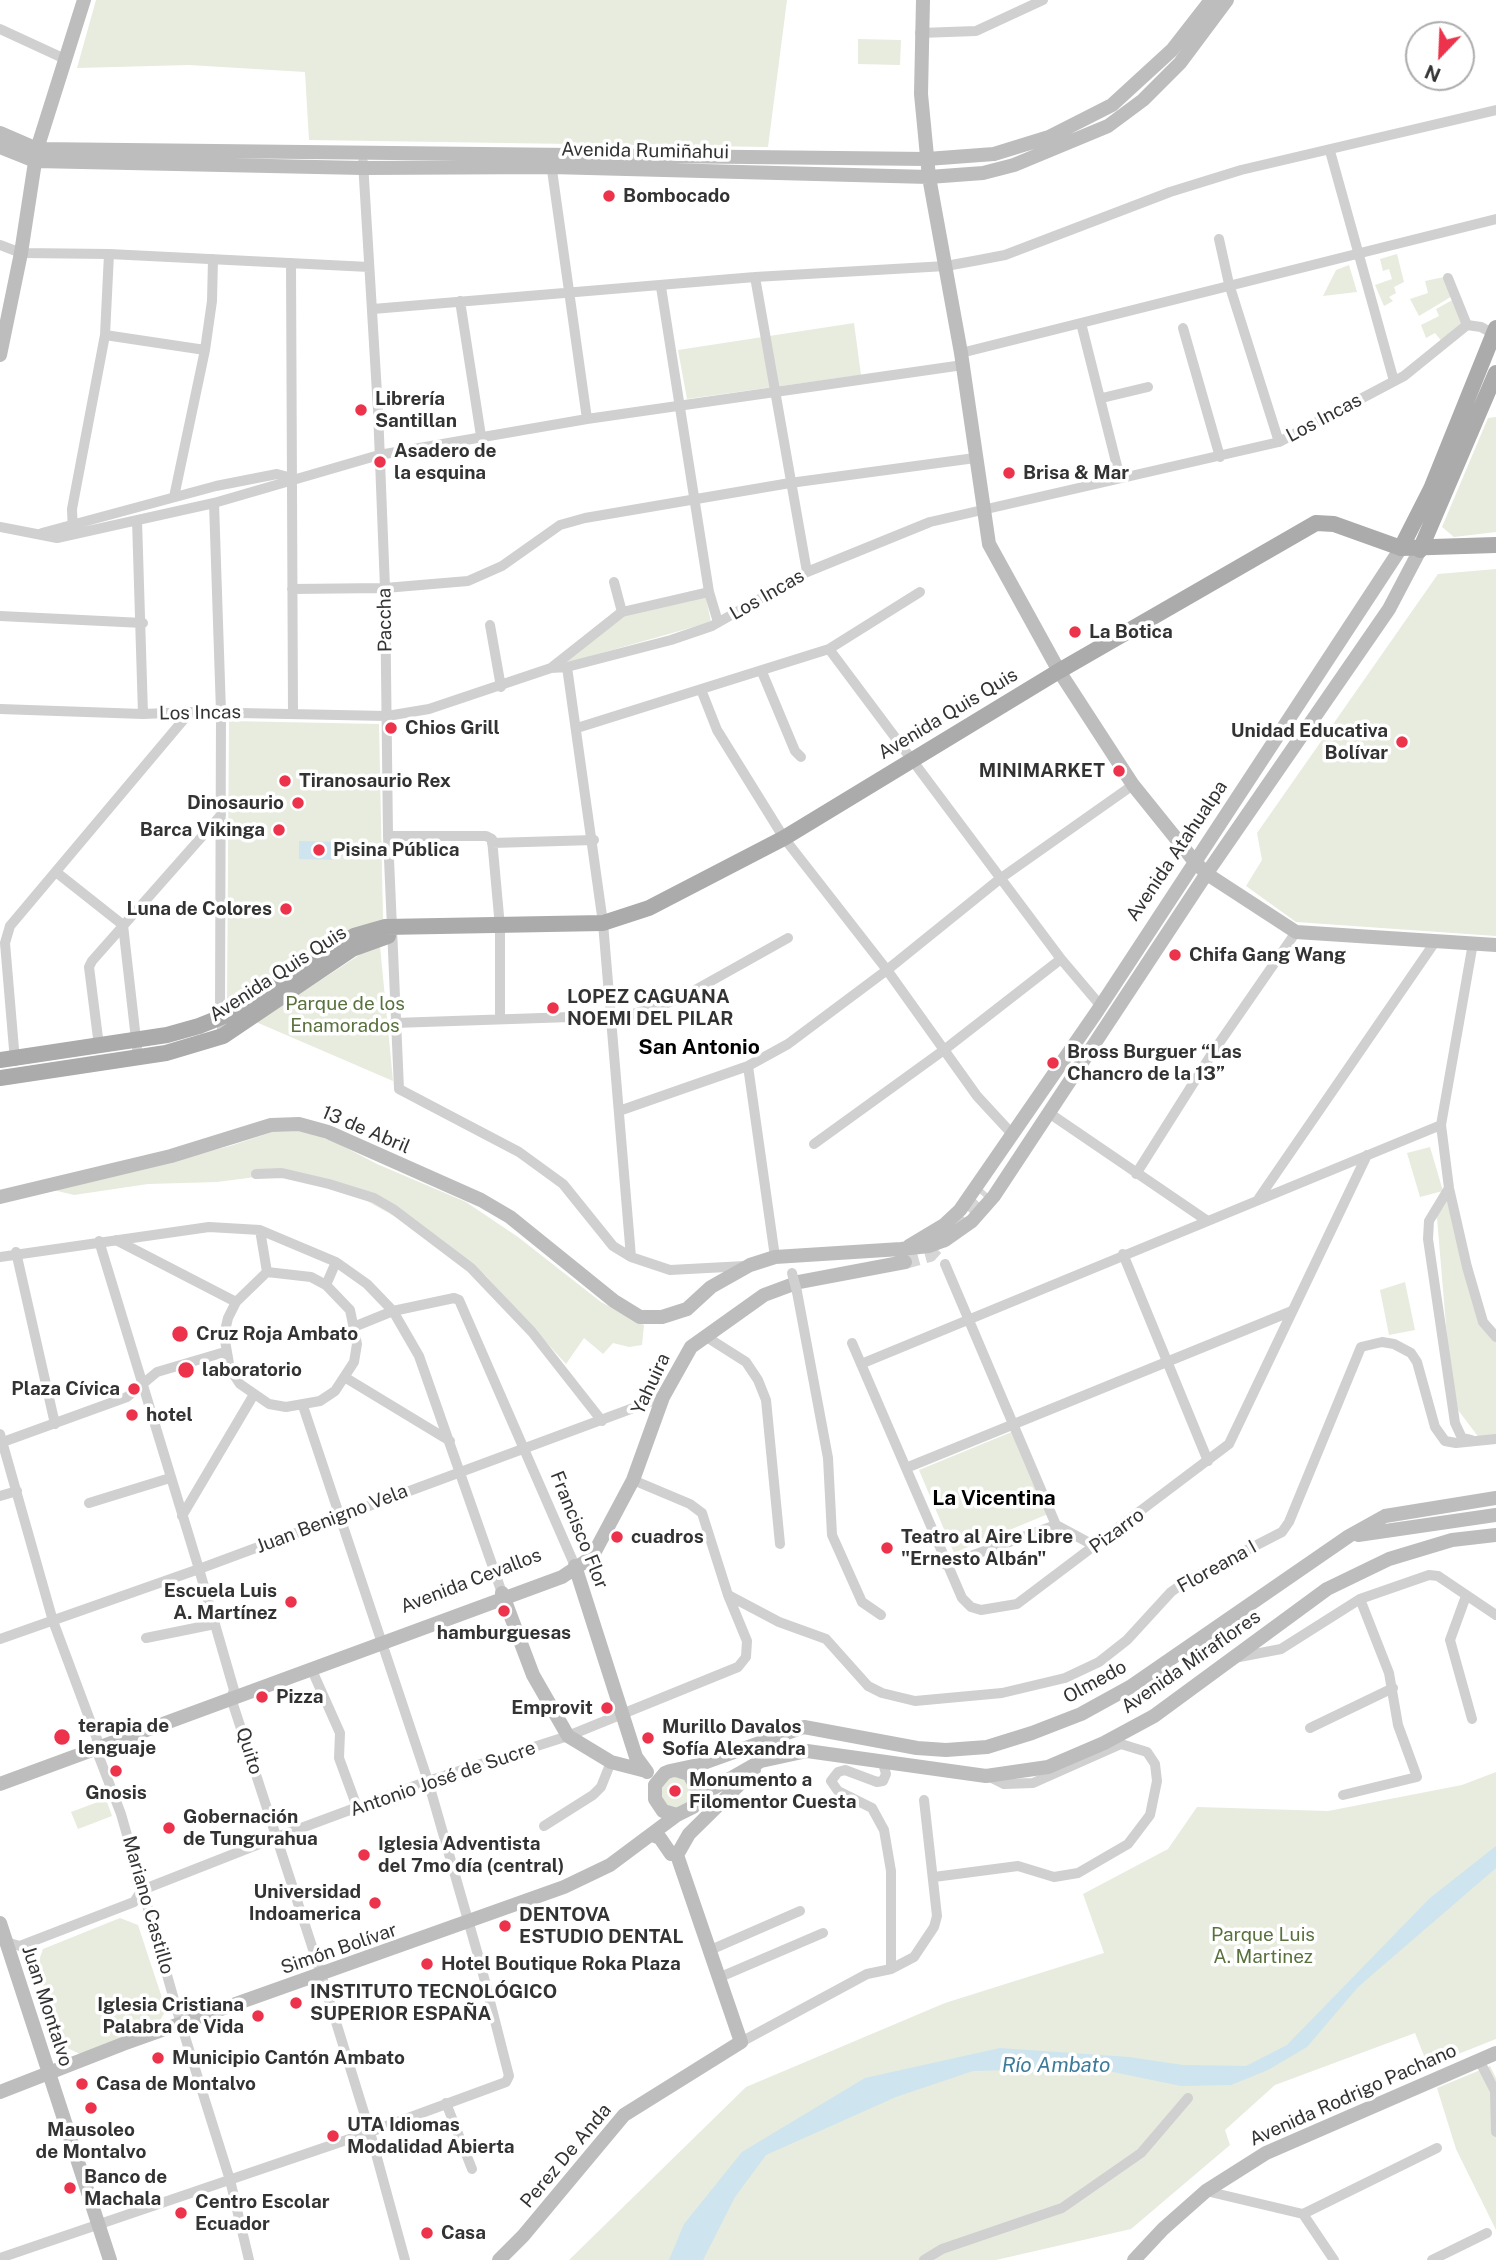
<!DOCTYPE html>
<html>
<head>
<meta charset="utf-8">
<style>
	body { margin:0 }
	#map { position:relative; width:1496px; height:2260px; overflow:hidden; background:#fff; font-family:"Public Sans",sans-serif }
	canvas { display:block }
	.north { position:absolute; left:1405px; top:21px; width:70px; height:70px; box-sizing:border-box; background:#fff; border:2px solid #adadad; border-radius:50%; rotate:203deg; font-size:19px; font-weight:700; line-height:28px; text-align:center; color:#333 }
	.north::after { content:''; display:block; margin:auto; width:24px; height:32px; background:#ec334b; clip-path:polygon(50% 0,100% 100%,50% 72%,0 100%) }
</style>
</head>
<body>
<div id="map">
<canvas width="1496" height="2260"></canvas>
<div class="north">N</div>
</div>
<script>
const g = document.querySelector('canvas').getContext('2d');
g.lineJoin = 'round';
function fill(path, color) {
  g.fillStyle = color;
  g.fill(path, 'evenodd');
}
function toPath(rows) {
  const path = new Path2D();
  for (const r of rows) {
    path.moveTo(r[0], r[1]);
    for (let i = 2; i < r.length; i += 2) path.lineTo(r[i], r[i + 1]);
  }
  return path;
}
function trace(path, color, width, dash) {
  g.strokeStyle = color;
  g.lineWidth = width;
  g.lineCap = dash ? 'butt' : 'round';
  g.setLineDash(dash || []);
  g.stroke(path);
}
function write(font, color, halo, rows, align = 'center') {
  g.font = font + ' "Public Sans",sans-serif';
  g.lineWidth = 7;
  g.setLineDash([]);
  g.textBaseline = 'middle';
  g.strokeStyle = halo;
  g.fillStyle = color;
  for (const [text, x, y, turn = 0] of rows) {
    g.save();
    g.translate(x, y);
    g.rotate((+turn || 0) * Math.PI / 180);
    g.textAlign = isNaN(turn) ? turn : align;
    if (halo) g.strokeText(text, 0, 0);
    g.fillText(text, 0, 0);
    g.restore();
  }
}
const green = toPath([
	[96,0,787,0,768,147,309,140,305,72,189,65,77,68],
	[858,39,901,40,900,65,858,64],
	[1397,254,1404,282,1394,287,1396,293,1389,297,1393,301,1384,306,1375,285,1392,279,1389,269,1383,271,1380,259],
	[1349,265,1357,292,1323,296,1336,270],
	[1444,277,1454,295,1419,316,1410,299,1428,293,1425,281],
	[1456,298,1467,321,1443,343,1435,333,1426,338,1421,325,1439,316,1436,309],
	[854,323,861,375,687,399,678,350],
	[1496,417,1496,532,1454,537,1442,527,1488,418],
	[1496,569,1496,936,1296,922,1246,886,1262,860,1257,833,1438,574],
	[704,588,711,622,570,662,554,660,616,610],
	[229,721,379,724,383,919,344,932,235,1002,227,1003],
	[380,946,393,1081,256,1022,364,952],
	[275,1131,301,1131,335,1142,377,1164,466,1202,518,1237,601,1302,644,1325,642,1345,629,1347,613,1343,603,1354,584,1338,566,1364,486,1276,448,1246,367,1201,305,1181,271,1175,217,1182,148,1184,74,1195,53,1190,230,1146],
	[1430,1147,1443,1191,1420,1197,1407,1153],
	[1446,1197,1479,1323,1496,1342,1496,1435,1480,1439,1458,1410,1449,1361,1437,1218,1438,1208],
	[1405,1282,1415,1330,1389,1335,1380,1290],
	[1014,1431,1048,1514,954,1553,919,1470],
	[1496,1772,1496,2039,1428,2066,1415,2033,1275,2085,1225,2130,1230,2145,1131,2229,996,2260,569,2260,746,2087,945,2003,1104,1953,1083,1894,1168,1849,1197,1807,1328,1811,1462,1785],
	[668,1775,691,1781,691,1804,668,1810,656,1790],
	[106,1799,112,1816,78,1829,71,1812],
	[120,1918,138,1925,166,2010,156,2027,80,2054,63,2046,37,1966,43,1949],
	[1490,2066,1496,2078,1496,2230,1456,2149,1437,2088]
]);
const water = toPath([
	[299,841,340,842,339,860,299,859],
	[1496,1846,1496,1868,1358,1987,1307,2047,1268,2070,1231,2085,1181,2086,1094,2068,973,2071,896,2097,766,2155,735,2197,703,2260,669,2260,684,2224,742,2152,865,2078,1000,2048,1129,2057,1183,2065,1246,2066,1287,2045,1430,1898]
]);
const secondaryTunnel = toPath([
	[905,1262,930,1255,986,1192]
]);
const street = toPath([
	[0,29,65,59],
	[920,33,976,31,1043,0],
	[1330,151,1394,381],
	[363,162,378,410,385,588,388,836,399,1089,519,1152,563,1184,613,1246,631,1257,670,1270,745,1266],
	[551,163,587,419],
	[1219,239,1229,284,1279,442],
	[0,245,21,253,109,254,369,267],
	[291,263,293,713],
	[755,277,807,572],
	[1448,278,1467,325],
	[661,287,709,592,718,622],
	[460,301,481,436],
	[373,309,755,277,946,266,979,260,1005,255,1170,192,1241,170,1496,110],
	[1081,323,1120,478],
	[1183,328,1220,457],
	[105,335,205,350],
	[961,353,1496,219],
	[1102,398,1148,387],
	[174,497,205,350,212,301,213,259],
	[214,503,221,712,220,1010,223,1036],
	[137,520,143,714],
	[0,527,57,538,214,503,379,455,587,419,963,365],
	[42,533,216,486,277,474,292,478],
	[73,534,72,509,105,335,109,254],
	[614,582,622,612],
	[292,589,385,588,468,581,502,566,560,525,585,518,790,483,975,458],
	[0,616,143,623],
	[490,625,501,687],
	[829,649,1061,959,1100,1005],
	[567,667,603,923,631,1257],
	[551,668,622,612,709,592],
	[762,672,795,751,801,757],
	[702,692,717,730,784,838,887,970,977,1096,1013,1135],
	[0,709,143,714,190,712,387,716,429,709,551,668,567,667,671,640,712,626,807,572,930,522,1279,442,1404,376,1467,325,1481,327,1494,334],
	[577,728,829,649,920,592],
	[388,836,486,836,492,839,500,927,500,1018],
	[492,843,594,840],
	[56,872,123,925,138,1057],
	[1473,943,1441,1125,1449,1188,1467,1267,1483,1322,1496,1337],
	[394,1023,630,1015,679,999,788,938],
	[99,1046,89,967,92,961,221,815],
	[15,1061,5,943,10,926,190,712],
	[748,1066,775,1257],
	[619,1111,748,1066,788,1044,887,970,1001,878,1133,785],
	[1049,1113,1206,1220],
	[814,1144,944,1050,1061,959],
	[256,1174,282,1173,329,1184,374,1198,393,1209,471,1268,532,1332,602,1421],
	[1136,1174,1213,1052,1296,932],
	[1449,1188,1429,1221,1428,1239,1455,1423,1462,1438,1471,1440],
	[1259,1198,1435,942],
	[260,1230,267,1272],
	[116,1240,236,1302],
	[99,1241,199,1569,234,1690,231,1698,323,1980,370,2132,405,2260],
	[16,1252,55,1424],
	[1123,1254,1208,1461],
	[0,1257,209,1227,260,1230,336,1262,367,1284,393,1311,419,1356,502,1593],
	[945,1264,1056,1525,1095,1546],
	[267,1272,311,1277,326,1285,350,1310,357,1344,354,1362,335,1391,320,1401,286,1407,269,1404,240,1384,230,1369,224,1335,228,1318,236,1302,267,1272],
	[326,1285,336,1262],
	[797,1292,828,1458,832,1535,862,1602,881,1615],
	[356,1326,393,1311,454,1298,459,1300,575,1566],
	[705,1336,746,1362,758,1380,766,1400,780,1544],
	[852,1343,962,1598,971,1607,981,1610,1017,1604,1229,1444,1367,1155],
	[861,1364,1441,1125],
	[346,1378,450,1441],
	[0,1434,53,1621,97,1739,96,1749,121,1814,181,2024,230,2180,249,2260],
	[0,1443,127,1397,157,1372,225,1352],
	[906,1468,1292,1311],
	[0,1496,17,1491],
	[89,1503,170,1478],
	[182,1516,253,1396],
	[946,1565,1056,1525],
	[728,1595,779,1622,826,1639,868,1686,882,1693,915,1701,1002,1693,1065,1678,1099,1662,1127,1640,1171,1592,1185,1582,1282,1532,1289,1522,1361,1347,1382,1342,1394,1344,1411,1353,1417,1362,1435,1427,1445,1441,1456,1443,1496,1439],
	[1466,1596,1450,1640,1472,1719],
	[146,1638,215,1624],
	[0,1639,199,1569,663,1397],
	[1234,1658,1281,1649,1360,1599,1429,1575,1438,1576,1496,1615],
	[311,1668,340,1733,339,1758,357,1807],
	[1310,1728,1393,1688],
	[883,1763,886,1774,883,1781,877,1782,845,1770,838,1772,831,1781,838,1791,872,1808,884,1830,891,1871,891,1969],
	[1343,1795,1417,1777,1398,1725,1389,1673,1360,1599],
	[544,1826,593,1795,601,1787,611,1762],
	[934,1877,1018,1866,1054,1877,1078,1873,1128,1844,1150,1815,1157,1781,1155,1764,1147,1752,1121,1744,1033,1783,1004,1784,988,1776],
	[2,1941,20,1946,134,1902,142,1890,277,1837,428,1781,568,1736,738,1667,746,1657,747,1641,728,1595,702,1513,690,1504,633,1480],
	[708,1951,800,1911],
	[718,1978,823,1933],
	[741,2042,867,1974,891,1969,914,1957,934,1927,937,1916,924,1800],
	[1479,2060,1495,2091,1496,2132],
	[446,2103,472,2169],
	[1206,2191,1303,2214,1334,2260],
	[1303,2214,1437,2148],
	[0,2258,370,2132,506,2082,509,2076,480,1962,428,1781,303,1406],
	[924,2260,942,2249,1062,2208,1141,2153,1188,2098],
	[1432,2260,1487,2233]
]);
const secondary = toPath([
	[923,0,921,94,929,177,961,353,989,544,1059,671,1133,785,1195,862,1207,874,1296,932,1496,945],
	[0,133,37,149,927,159,994,154,1049,137,1112,105,1172,50,1211,0],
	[0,147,35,161,363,168,551,167,929,177,983,173,1014,165,1108,126,1143,100,1180,63,1227,0],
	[0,355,21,253,37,149,84,0],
	[0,1197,171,1156,271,1125,299,1124,328,1132,481,1200,510,1217,614,1301,640,1317,662,1317,687,1309,711,1287,750,1265,775,1257,901,1249,929,1246,945,1240,972,1221,994,1196,1207,873,1389,609,1420,550],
	[909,1246,944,1225,960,1210,1096,1013,1401,548],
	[1358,1535,1496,1515],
	[575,1566,636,1757,647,1772],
	[502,1593,533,1675,568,1736,611,1762,646,1771],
	[676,1770,689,1774,698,1790,693,1807,677,1815,663,1811,655,1799,655,1785,665,1773,670,1771,698,1765,804,1727,917,1748,946,1750,987,1747,1032,1733,1081,1714,1130,1687,1349,1536,1385,1516,1496,1498],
	[0,1784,562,1577,592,1557,633,1480,663,1397,691,1347,764,1295,799,1282,905,1262],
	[698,1797,761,1761,807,1751,986,1776,1048,1767,1104,1743,1154,1716,1327,1589,1389,1559,1452,1540,1496,1535],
	[652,1835,660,1838,671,1854],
	[0,1923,110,2260],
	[0,2092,123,2044,564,1887,610,1865,677,1815],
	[499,2260,523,2236,624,2115,741,2042,677,1855,689,1834,754,1770],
	[1134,2260,1163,2229,1206,2191,1266,2153,1496,2053]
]);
const primary = toPath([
	[1401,548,1431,489,1496,328],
	[1420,550,1496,373],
	[0,1060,167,1035,199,1026,234,1012,354,936,385,927,603,923,649,908,784,838,1059,671,1316,523,1334,524,1401,548,1496,545],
	[0,1078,166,1053,223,1036,352,949,388,936]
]);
const streetBridge = toPath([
	[792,1273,797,1292]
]);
const markers = [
	[609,196,7,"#ec334b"],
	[361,410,7,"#ec334b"],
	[380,462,7,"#ec334b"],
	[1009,473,7,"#ec334b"],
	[1075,632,7,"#ec334b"],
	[391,728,7,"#ec334b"],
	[1402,742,7,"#ec334b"],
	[1119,771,7,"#ec334b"],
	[285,781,7,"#ec334b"],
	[298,803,7,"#ec334b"],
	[279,830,7,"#ec334b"],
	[319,850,7,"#ec334b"],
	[286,909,7,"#ec334b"],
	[1175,955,7,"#ec334b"],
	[553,1008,7,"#ec334b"],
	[1053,1063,7,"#ec334b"],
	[180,1334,9,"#ec334b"],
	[186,1370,9,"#ec334b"],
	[134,1389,7,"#ec334b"],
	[132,1415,7,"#ec334b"],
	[617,1537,7,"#ec334b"],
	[887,1548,7,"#ec334b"],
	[291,1602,7,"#ec334b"],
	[504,1611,7,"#ec334b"],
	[262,1697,7,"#ec334b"],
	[607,1708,7,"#ec334b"],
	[62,1737,9,"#ec334b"],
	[648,1738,7,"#ec334b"],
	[116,1771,7,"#ec334b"],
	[675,1791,7,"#ec334b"],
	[169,1828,7,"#ec334b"],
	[364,1855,7,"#ec334b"],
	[375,1903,7,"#ec334b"],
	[505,1926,7,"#ec334b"],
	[427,1964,7,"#ec334b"],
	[296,2003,7,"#ec334b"],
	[258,2016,7,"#ec334b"],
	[158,2058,7,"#ec334b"],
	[82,2084,7,"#ec334b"],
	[91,2108,7,"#ec334b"],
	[333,2136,7,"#ec334b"],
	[70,2188,7,"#ec334b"],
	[181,2213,7,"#ec334b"],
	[427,2233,7,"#ec334b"]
];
const streetNames = [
	["Avenida Rumiñahui",645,151,1],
	["Los Incas",1324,418,-28],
	["Los Incas",767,595,-30],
	["Paccha",385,620,-91],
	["Los Incas",200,713,-1],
	["Avenida Quis Quis",948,714,-31],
	["Avenida Atahualpa",1177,851,-56],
	["Avenida Quis Quis",278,974,-33],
	["13 de Abril",366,1130,23],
	["Yahuira",651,1384,-65],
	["Juan Benigno Vela",332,1519,-21],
	["Francisco Flor",579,1530,68],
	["Pizarro",1117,1531,-36],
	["Floreana I",1217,1567,-29],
	["Avenida Cevallos",471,1581,-21],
	["Avenida Miraflores",1191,1662,-35],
	["Olmedo",1095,1682,-29],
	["Quito",249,1751,72],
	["Antonio José de Sucre",443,1779,-19],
	["Mariano Castillo",148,1905,74],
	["Simón Bolívar",339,1949,-19],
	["Juan Montalvo",47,2006,72],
	["Avenida Rodrigo Pachano",1353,2095,-24],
	["Perez De Anda",566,2156,-50]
];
const poiNames = [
	["Bombocado",623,196],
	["Librería",375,399],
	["Santillan",375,421],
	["Asadero de",394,451],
	["la esquina",394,473],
	["Brisa & Mar",1023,473],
	["La Botica",1089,632],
	["Chios Grill",405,728],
	["Unidad Educativa",1388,731,"right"],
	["Bolívar",1388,753,"right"],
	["MINIMARKET",1105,771,"right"],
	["Tiranosaurio Rex",299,781],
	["Dinosaurio",284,803,"right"],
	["Barca Vikinga",265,830,"right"],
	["Pisina Pública",333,850],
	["Luna de Colores",272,909,"right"],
	["Chifa Gang Wang",1189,955],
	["LOPEZ CAGUANA",567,997],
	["NOEMI DEL PILAR",567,1019],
	["Bross Burguer “Las",1067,1052],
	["Chancro de la 13”",1067,1074],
	["Cruz Roja Ambato",196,1334],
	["laboratorio",202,1370],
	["Plaza Cívica",120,1389,"right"],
	["hotel",146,1415],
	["cuadros",631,1537],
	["Teatro al Aire Libre",901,1537],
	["\"Ernesto Albán\"",901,1559],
	["Escuela Luis",277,1591,"right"],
	["A. Martínez",277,1613,"right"],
	["hamburguesas",504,1633,"center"],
	["Pizza",276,1697],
	["Emprovit",593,1708,"right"],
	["terapia de",78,1726],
	["lenguaje",78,1748],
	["Murillo Davalos",662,1727],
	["Sofía Alexandra",662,1749],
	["Monumento a",689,1780],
	["Filomentor Cuesta",689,1802],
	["Gnosis",116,1793,"center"],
	["Gobernación",183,1817],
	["de Tungurahua",183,1839],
	["Iglesia Adventista",378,1844],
	["del 7mo día (central)",378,1866],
	["Universidad",361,1892,"right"],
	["Indoamerica",361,1914,"right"],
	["DENTOVA",519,1915],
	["ESTUDIO DENTAL",519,1937],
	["Hotel Boutique Roka Plaza",441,1964],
	["INSTITUTO TECNOLÓGICO",310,1992],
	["SUPERIOR ESPAÑA",310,2014],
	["Iglesia Cristiana",244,2005,"right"],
	["Palabra de Vida",244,2027,"right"],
	["Municipio Cantón Ambato",172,2058],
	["Casa de Montalvo",96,2084],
	["UTA Idiomas",347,2125],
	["Modalidad Abierta",347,2147],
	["Mausoleo",91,2130,"center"],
	["de Montalvo",91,2152,"center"],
	["Banco de",84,2177],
	["Machala",84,2199],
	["Centro Escolar",195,2202],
	["Ecuador",195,2224],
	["Casa",441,2233]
];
const parkNames = [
	["Parque de los",345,1004],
	["Enamorados",345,1026],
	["Parque Luis",1263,1935],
	["A. Martinez",1263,1957]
];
const neighbourhoodNames = [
	["San Antonio",699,1048],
	["La Vicentina",994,1499]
];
const waterNames = [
	["Río Ambato",1056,2066]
];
fill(green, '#e7ecde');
fill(water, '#cee4ef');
trace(secondaryTunnel, '#d6d6d6', 14, [14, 7]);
trace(street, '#d0d0d0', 10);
trace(secondary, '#bdbdbd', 14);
trace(primary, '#ababab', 16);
trace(streetBridge, '#d0d0d0', 10);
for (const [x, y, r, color] of markers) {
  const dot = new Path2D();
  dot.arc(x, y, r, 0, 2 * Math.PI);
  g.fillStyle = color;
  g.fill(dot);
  trace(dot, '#fff', 2.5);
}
write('19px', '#333', '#fff', streetNames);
write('bold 19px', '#333', '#fff', poiNames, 'left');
write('19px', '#59713d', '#fff', parkNames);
write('bold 21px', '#000', '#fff', neighbourhoodNames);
write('italic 21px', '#3c7b9a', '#fff', waterNames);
</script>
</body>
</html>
